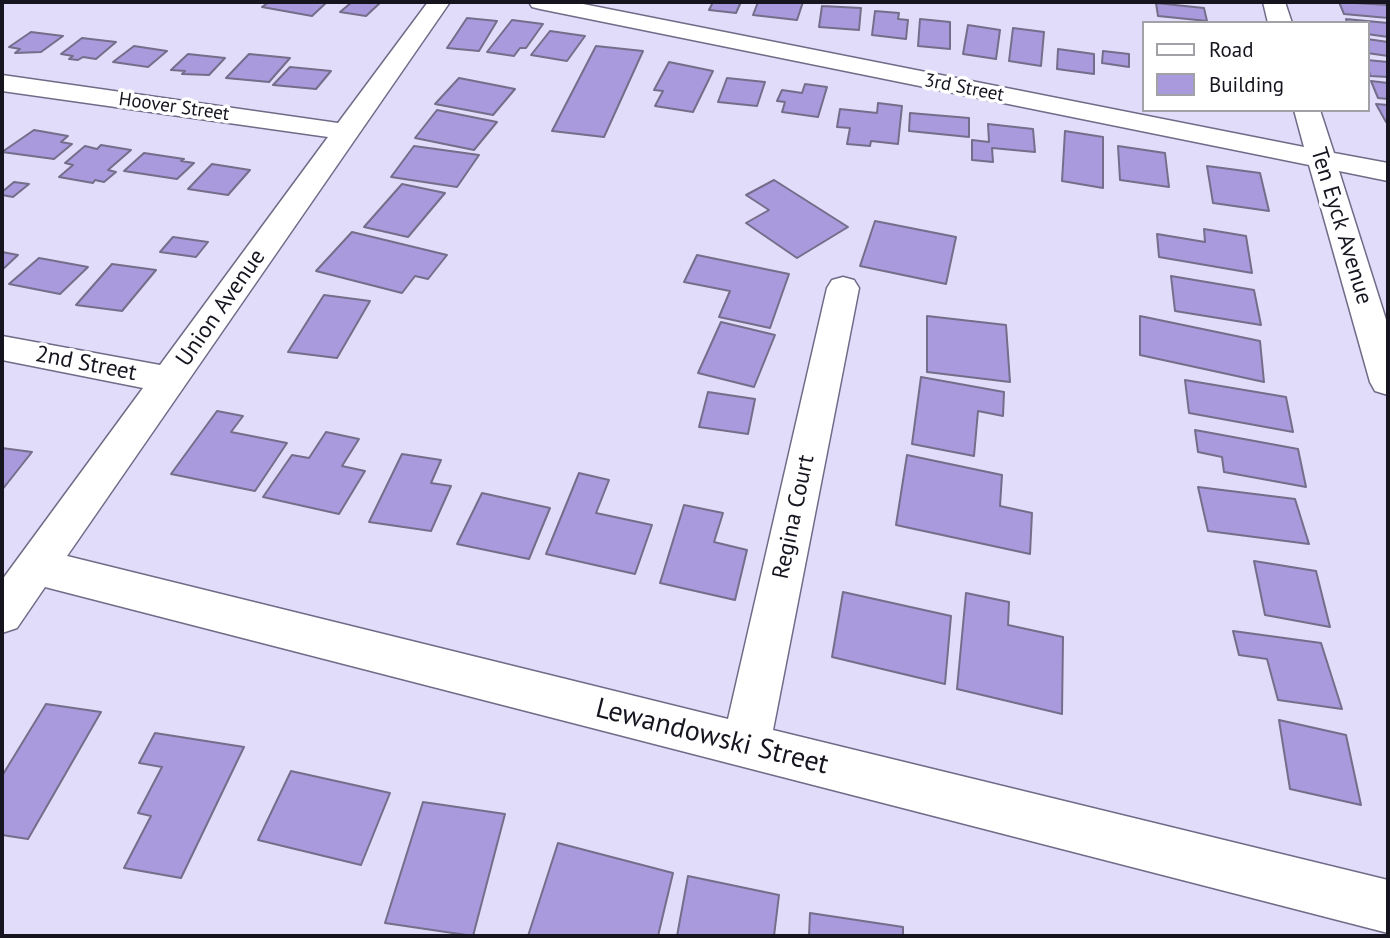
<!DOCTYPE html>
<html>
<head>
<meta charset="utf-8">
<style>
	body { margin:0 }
	#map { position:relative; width:1390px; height:938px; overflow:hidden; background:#e2dcfb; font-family:"PT Sans",sans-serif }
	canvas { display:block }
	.frame { position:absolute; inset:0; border:4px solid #16141f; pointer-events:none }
	.legend { position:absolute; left:1142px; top:21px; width:228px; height:91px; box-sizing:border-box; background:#fff; border:2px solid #a2a1a5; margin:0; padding:9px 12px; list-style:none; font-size:21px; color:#16141f }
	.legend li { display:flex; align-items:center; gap:14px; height:35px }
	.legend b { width:35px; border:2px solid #a2a1a5 }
</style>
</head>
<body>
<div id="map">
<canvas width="1390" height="938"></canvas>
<div class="frame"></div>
<ul class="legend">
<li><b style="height:9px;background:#fff"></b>Road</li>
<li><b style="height:19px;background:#a89adc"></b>Building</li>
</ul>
</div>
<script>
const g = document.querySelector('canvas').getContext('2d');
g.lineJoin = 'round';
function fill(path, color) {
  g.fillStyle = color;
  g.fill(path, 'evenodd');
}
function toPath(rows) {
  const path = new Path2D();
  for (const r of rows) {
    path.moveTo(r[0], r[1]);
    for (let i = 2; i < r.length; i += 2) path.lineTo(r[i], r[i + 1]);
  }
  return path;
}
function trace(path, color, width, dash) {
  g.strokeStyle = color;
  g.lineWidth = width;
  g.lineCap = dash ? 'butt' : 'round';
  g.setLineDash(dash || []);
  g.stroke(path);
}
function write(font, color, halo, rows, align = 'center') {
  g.font = font + ' "PT Sans",sans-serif';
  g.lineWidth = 7;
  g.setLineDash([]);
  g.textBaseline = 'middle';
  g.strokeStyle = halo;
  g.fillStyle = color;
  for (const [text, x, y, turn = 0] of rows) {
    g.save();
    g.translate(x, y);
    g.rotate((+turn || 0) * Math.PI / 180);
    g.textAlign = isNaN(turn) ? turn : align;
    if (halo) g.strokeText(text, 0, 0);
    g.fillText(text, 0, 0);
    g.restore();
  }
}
const building = toPath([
	[269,2,327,2,312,16,262,7,269,2],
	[352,2,381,2,366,16,340,12,352,2],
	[713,2,741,2,736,13,709,10,713,2],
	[758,2,803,2,797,20,753,15,758,2],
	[1339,2,1388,5,1388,18,1344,14,1339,2],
	[1156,3,1204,8,1207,21,1158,16,1156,3],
	[822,6,861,8,859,30,819,27,822,6],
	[875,11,899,13,898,19,908,20,906,39,872,35,875,11],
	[467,18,497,21,479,51,447,48,467,18],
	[920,19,950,22,950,49,918,46,920,19],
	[1346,19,1388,23,1388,37,1367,34,1367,23,1347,23,1346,19],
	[512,20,543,24,526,48,520,48,514,56,487,52,512,20],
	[968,25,1000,30,996,59,963,54,968,25],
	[1013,28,1044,32,1041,66,1009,61,1013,28],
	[550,31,585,36,567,61,531,55,550,31],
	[31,32,63,36,41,52,15,53,20,49,9,47,31,32],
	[82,38,116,42,96,59,83,57,78,60,69,59,73,56,61,54,82,38],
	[1367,39,1388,42,1388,56,1367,53,1367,39],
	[134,46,167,51,148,67,113,62,134,46],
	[596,46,643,51,604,137,552,131,596,46],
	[1058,49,1094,54,1094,74,1057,69,1058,49],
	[1103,51,1129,54,1129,67,1102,63,1103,51],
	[188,54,225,58,209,75,182,74,185,71,171,70,188,54],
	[249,54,290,58,269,82,226,78,249,54],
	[1367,60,1388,62,1388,77,1370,76,1367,60],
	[669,62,713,71,693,112,655,106,663,91,654,90,669,62],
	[290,67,331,71,316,89,273,85,290,67],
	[459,78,515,89,493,115,435,104,459,78],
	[727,78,765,82,757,106,718,102,727,78],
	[1371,81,1388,83,1388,99,1378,98,1371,81],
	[805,84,827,87,818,117,782,112,785,102,777,101,782,90,802,93,805,84],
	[878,103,902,106,898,144,871,141,870,146,847,144,850,128,837,127,840,109,877,113,878,103],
	[1376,104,1388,105,1388,122,1386,122,1376,104],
	[437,110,497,122,474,150,415,138,437,110],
	[910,113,969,118,969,137,909,131,910,113],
	[988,124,1033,129,1035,152,992,148,993,162,972,160,972,140,989,142,988,124],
	[34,130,68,136,61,142,72,144,54,159,2,152,34,130],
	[1065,131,1103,137,1103,188,1062,181,1065,131],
	[101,145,131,150,108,170,116,172,104,182,95,180,93,183,59,177,73,165,65,163,85,146,97,149,101,145],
	[414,146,479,155,457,187,391,177,414,146],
	[1118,146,1165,153,1169,187,1120,180,1118,146],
	[144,153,184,159,181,161,194,163,177,179,124,171,144,153],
	[212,164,250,170,228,195,188,189,212,164],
	[1207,166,1260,173,1269,211,1213,203,1207,166],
	[774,180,848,227,797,258,746,223,769,210,746,195,774,180],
	[14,182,29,184,13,197,2,195,2,192,14,182],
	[402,184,445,193,408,237,364,227,402,184],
	[875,221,956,237,946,284,860,266,875,221],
	[1204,229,1246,236,1252,273,1159,257,1157,234,1205,242,1204,229],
	[352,232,447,255,428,279,415,276,402,293,316,271,352,232],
	[173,237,208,242,196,257,160,252,173,237],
	[2,252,18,255,2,270,2,252],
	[697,255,789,274,770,328,719,317,730,291,684,282,697,255],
	[39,258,88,267,60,294,9,284,39,258],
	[112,264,156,270,122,311,76,305,112,264],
	[1171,276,1254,290,1261,325,1175,311,1171,276],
	[324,295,370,301,337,358,288,352,324,295],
	[927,316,1006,325,1010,382,927,372,927,316],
	[1140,316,1260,341,1264,382,1140,355,1140,316],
	[721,322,775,335,754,387,698,373,721,322],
	[921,377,1004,392,1003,416,978,411,974,456,912,444,921,377],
	[1185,380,1286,397,1293,432,1189,413,1185,380],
	[708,392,755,399,748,434,699,427,708,392],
	[217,411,243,416,231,432,287,443,255,491,171,474,217,411],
	[1195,430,1298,449,1306,487,1224,472,1222,457,1198,452,1195,430],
	[326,432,359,439,342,466,365,471,339,514,263,497,292,455,309,458,326,432],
	[2,448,32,452,2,490,2,448],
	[402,454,441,460,431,483,451,486,431,531,369,522,402,454],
	[907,455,1002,475,1000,506,1032,513,1030,554,896,525,907,455],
	[579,473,609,480,596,513,652,525,635,574,546,554,579,473],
	[1198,487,1295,499,1309,544,1208,531,1198,487],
	[482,493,550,508,529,559,457,544,482,493],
	[684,505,723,513,714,542,747,550,735,600,660,583,684,505],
	[1254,561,1316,571,1330,627,1265,615,1254,561],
	[843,592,951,616,945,684,832,657,843,592],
	[966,593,1009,602,1008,625,1063,637,1062,714,957,689,966,593],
	[1233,631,1321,643,1342,709,1278,700,1267,659,1239,655,1233,631],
	[46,704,101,712,28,839,2,835,2,776,46,704],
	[1279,720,1346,735,1361,805,1290,789,1279,720],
	[155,733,244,747,181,878,124,868,151,816,138,813,162,767,139,763,155,733],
	[291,771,390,793,361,865,258,840,291,771],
	[423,802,505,814,473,936,385,923,423,802],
	[558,843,673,873,658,936,528,936,558,843],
	[688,876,779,895,774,936,677,936,688,876],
	[810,913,903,927,903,936,809,936,810,913]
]);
const minor = toPath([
	[428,2,450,2,67,556,728,719,827,288,832,280,843,277,854,280,859,288,773,730,1388,880,1388,933,45,587,17,628,2,633,2,580,143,388,2,360,2,336,160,365,328,137,2,91,2,75,338,123,428,2],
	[529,2,573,2,1304,147,1294,110,1320,110,1334,153,1388,163,1388,181,1339,171,1388,326,1388,395,1375,391,1370,382,1309,165,540,9,532,7,529,2],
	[1263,2,1285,2,1292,23,1268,23,1263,2]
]);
const farStreetnames = [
	["3rd Street",964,88,11],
	["Hoover Street",174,107,8]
];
const streetNames = [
	["Ten Eyck Avenue",1341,226,73],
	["Union Avenue",221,308,-55],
	["2nd Street",86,364,11],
	["Regina Court",794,517,-78]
];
const nearStreetnames = [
	["Lewandowski Street",712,737,14]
];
fill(building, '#a89adc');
trace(building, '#746e8a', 2);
trace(minor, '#706b86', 3);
fill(minor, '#fff');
write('19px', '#16141f', '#fff', farStreetnames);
write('23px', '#16141f', '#fff', streetNames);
write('28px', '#16141f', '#fff', nearStreetnames);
</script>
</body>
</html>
